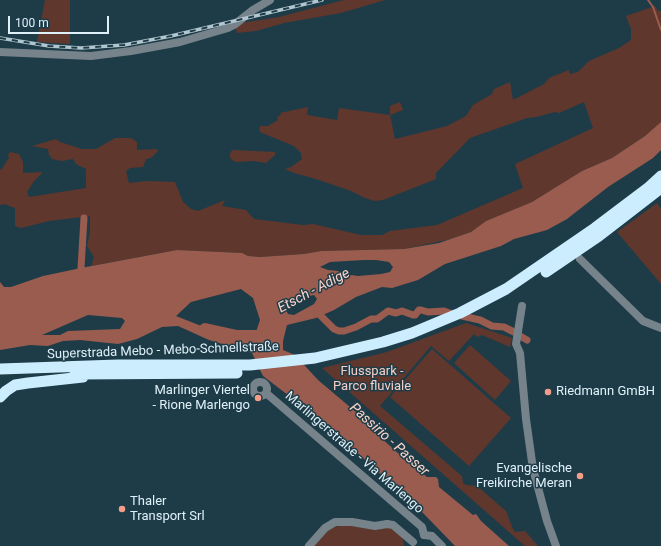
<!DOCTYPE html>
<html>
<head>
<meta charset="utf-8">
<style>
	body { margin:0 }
	#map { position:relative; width:661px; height:546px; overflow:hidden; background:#1e3c48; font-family:Roboto,sans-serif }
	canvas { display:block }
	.scale { position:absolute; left:8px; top:16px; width:101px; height:18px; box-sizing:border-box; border:2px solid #dff0f8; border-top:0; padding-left:5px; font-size:12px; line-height:14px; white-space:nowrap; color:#dff0f8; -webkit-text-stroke:3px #1e3c48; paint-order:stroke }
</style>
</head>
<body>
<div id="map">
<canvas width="661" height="546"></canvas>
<div class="scale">100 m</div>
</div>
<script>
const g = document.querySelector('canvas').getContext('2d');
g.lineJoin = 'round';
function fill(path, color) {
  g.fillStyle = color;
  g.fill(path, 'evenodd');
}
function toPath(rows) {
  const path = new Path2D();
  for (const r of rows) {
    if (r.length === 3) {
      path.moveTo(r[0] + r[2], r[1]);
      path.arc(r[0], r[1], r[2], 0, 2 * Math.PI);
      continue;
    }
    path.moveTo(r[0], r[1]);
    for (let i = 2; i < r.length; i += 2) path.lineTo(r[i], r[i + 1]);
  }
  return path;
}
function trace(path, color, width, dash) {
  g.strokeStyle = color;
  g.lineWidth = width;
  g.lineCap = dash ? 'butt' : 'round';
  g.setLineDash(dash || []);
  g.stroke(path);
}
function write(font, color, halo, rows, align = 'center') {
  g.font = font + ' Roboto,sans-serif';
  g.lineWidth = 3;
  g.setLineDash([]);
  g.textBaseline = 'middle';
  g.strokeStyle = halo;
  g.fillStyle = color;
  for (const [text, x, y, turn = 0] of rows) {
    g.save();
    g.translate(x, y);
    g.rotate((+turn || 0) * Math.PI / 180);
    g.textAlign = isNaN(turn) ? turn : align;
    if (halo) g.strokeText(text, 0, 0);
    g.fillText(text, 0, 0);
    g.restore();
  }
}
const green = toPath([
	[45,0,70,0,70,44,37,42],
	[344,0,385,0,341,13,284,23,256,31,237,33,235,24,279,17],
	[655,6,658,11,661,11,661,122,645,136,612,158,582,171,532,202,486,221,471,232,451,239,404,249,321,251,304,254,260,257,248,256,242,253,177,250,91,266,94,257,87,246,90,232,90,216,49,221,21,228,15,226,15,208,4,204,0,205,0,169,1,170,9,158,8,155,10,152,19,154,23,162,23,173,43,172,34,181,27,192,29,197,86,188,86,169,76,164,73,159,62,161,52,159,49,155,48,149,32,146,56,139,60,142,82,149,96,149,115,138,131,138,137,142,137,150,157,149,158,151,151,158,146,159,143,167,130,168,126,171,129,183,147,181,175,182,183,202,191,209,198,211,225,200,222,206,246,210,254,219,303,225,313,224,361,235,382,235,390,231,437,225,523,188,515,164,593,128,584,102,559,113,555,112,536,117,527,118,470,138,436,173,436,179,383,200,375,201,365,198,351,191,316,179,294,173,285,169,291,167,302,159,301,153,294,146,262,133,259,130,260,126,268,126,278,120,277,117,281,115,280,113,308,107,307,115,337,120,339,108,390,115,390,106,400,102,403,110,390,115,395,139,447,126,466,116,473,105,492,94,494,89,510,82,513,100,544,84,549,78,569,70,570,74,578,72,589,61,619,48,631,40,631,29,626,16],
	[232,150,275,152,275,155,266,163,253,161,235,162,230,158,230,154],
	[657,203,661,209,661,284,617,232],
	[466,323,512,338,510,347,482,335,477,337,474,334,449,361,431,346,380,406,462,476,463,483,466,485,477,486,506,511,513,529,515,532,525,531,538,546,525,546,322,368,387,352],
	[470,345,511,381,495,400,454,363],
	[432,349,511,418,469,466,390,397],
	[339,526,352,526,376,530,387,527,392,528,402,536,404,546,314,546,325,532,331,528]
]);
const water = toPath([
	[661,122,661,150,653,158,608,187,567,219,547,230,514,239,501,246,445,264,418,280,392,288,382,287,356,297,334,310,316,318,287,325,283,341,283,350,295,355,318,380,369,423,369,427,399,454,405,453,414,462,416,468,427,477,436,477,438,479,439,487,473,515,476,514,481,521,509,546,455,546,423,513,326,424,263,376,252,353,209,340,178,326,162,327,137,339,118,344,80,340,63,341,48,346,30,345,0,350,0,282,4,287,11,287,43,276,81,268,177,250,242,253,248,256,260,257,304,254,321,251,404,249,439,243,471,232,486,221,532,202,582,171,612,158,645,136],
	[364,260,376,260,389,262,393,267,390,272,381,274,358,276,344,274,338,271,328,270,320,267,330,262],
	[241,289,253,298,260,320,256,332,244,338,214,331,176,316,191,302],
	[314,295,317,299,314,304,294,315,288,314,285,308,291,300],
	[88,315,122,318,125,321,120,329,68,331,60,335,42,335]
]);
const stream = toPath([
	[648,0,653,7,661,30]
]);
const canal = toPath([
	[81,268,84,218],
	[315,310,334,329,339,331,344,331,356,327,371,319,377,319,388,311,396,313,402,311,413,315,415,315,419,310,421,310,428,312,444,311,449,313,480,320,492,326,504,327,514,332],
	[520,336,527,340]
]);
const river = toPath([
	[205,329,237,336,258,336,263,334]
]);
const minor = toPath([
	[0,52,91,56,131,51,180,42,228,28,234,25,253,10,270,0],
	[580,259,643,321,661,328],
	[522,306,516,344,520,353,526,419,533,469,547,521,556,546],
	[260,389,7],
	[266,393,422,527,424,535],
	[424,535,432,536,442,546],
	[309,546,325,528,335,522,352,522,375,526,387,524,393,525,413,542]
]);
const highway = toPath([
	[546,272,599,236,661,188],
	[0,369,118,365,250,365,315,358,383,342,412,333,460,313,506,289,595,228,648,188,661,176],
	[75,374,237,373],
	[0,397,6,391,15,385,28,383,83,377]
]);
const rail = toPath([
	[0,38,49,46,81,48,124,45,171,36,322,0]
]);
const markers = [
	[548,392,4,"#f49e89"],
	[258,398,4,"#f49e89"],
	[580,476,4,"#f49e89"],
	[122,509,4,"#f49e89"]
];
const streetNames = [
	["Superstrada Mebo - Mebo-Schnellstraße",163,351,-2],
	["Marlingerstraße - Via Marlengo",354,453,41]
];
const parkNames = [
	["Flusspark -",372,372],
	["Parco fluviale",372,387]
];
const poiNames = [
	["Marlinger Viertel",250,391],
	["- Rione Marlengo",250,406],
	["Riedmann GmBH",556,392,"left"],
	["Evangelische",572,469],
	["Freikirche Meran",572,484],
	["Thaler",130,502,"left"],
	["Transport Srl",130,517,"left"]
];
const waterNames = [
	["Etsch - Adige",314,291,-28],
	["Passirio - Passer",389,440,42]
];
fill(green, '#60372d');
fill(water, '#9a5c4e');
trace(stream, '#9a5c4e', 2);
trace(canal, '#9a5c4e', 7);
trace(river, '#9a5c4e', 12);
trace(minor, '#76838a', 8);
trace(highway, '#cbedfd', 11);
trace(rail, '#b2c6cf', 3.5);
trace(rail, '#1e3c48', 2, [6]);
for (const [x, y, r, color] of markers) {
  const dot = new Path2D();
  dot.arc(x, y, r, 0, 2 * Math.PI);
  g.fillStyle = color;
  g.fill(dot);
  trace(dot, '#1e3c48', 1.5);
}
write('13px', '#dff0f8', '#1e3c48', streetNames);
write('13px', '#f5cec5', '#1e3c48', parkNames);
write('13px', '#dff0f8', '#1e3c48', poiNames, 'right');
write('italic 14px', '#fbd4ca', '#1e3c48', waterNames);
</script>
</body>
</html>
